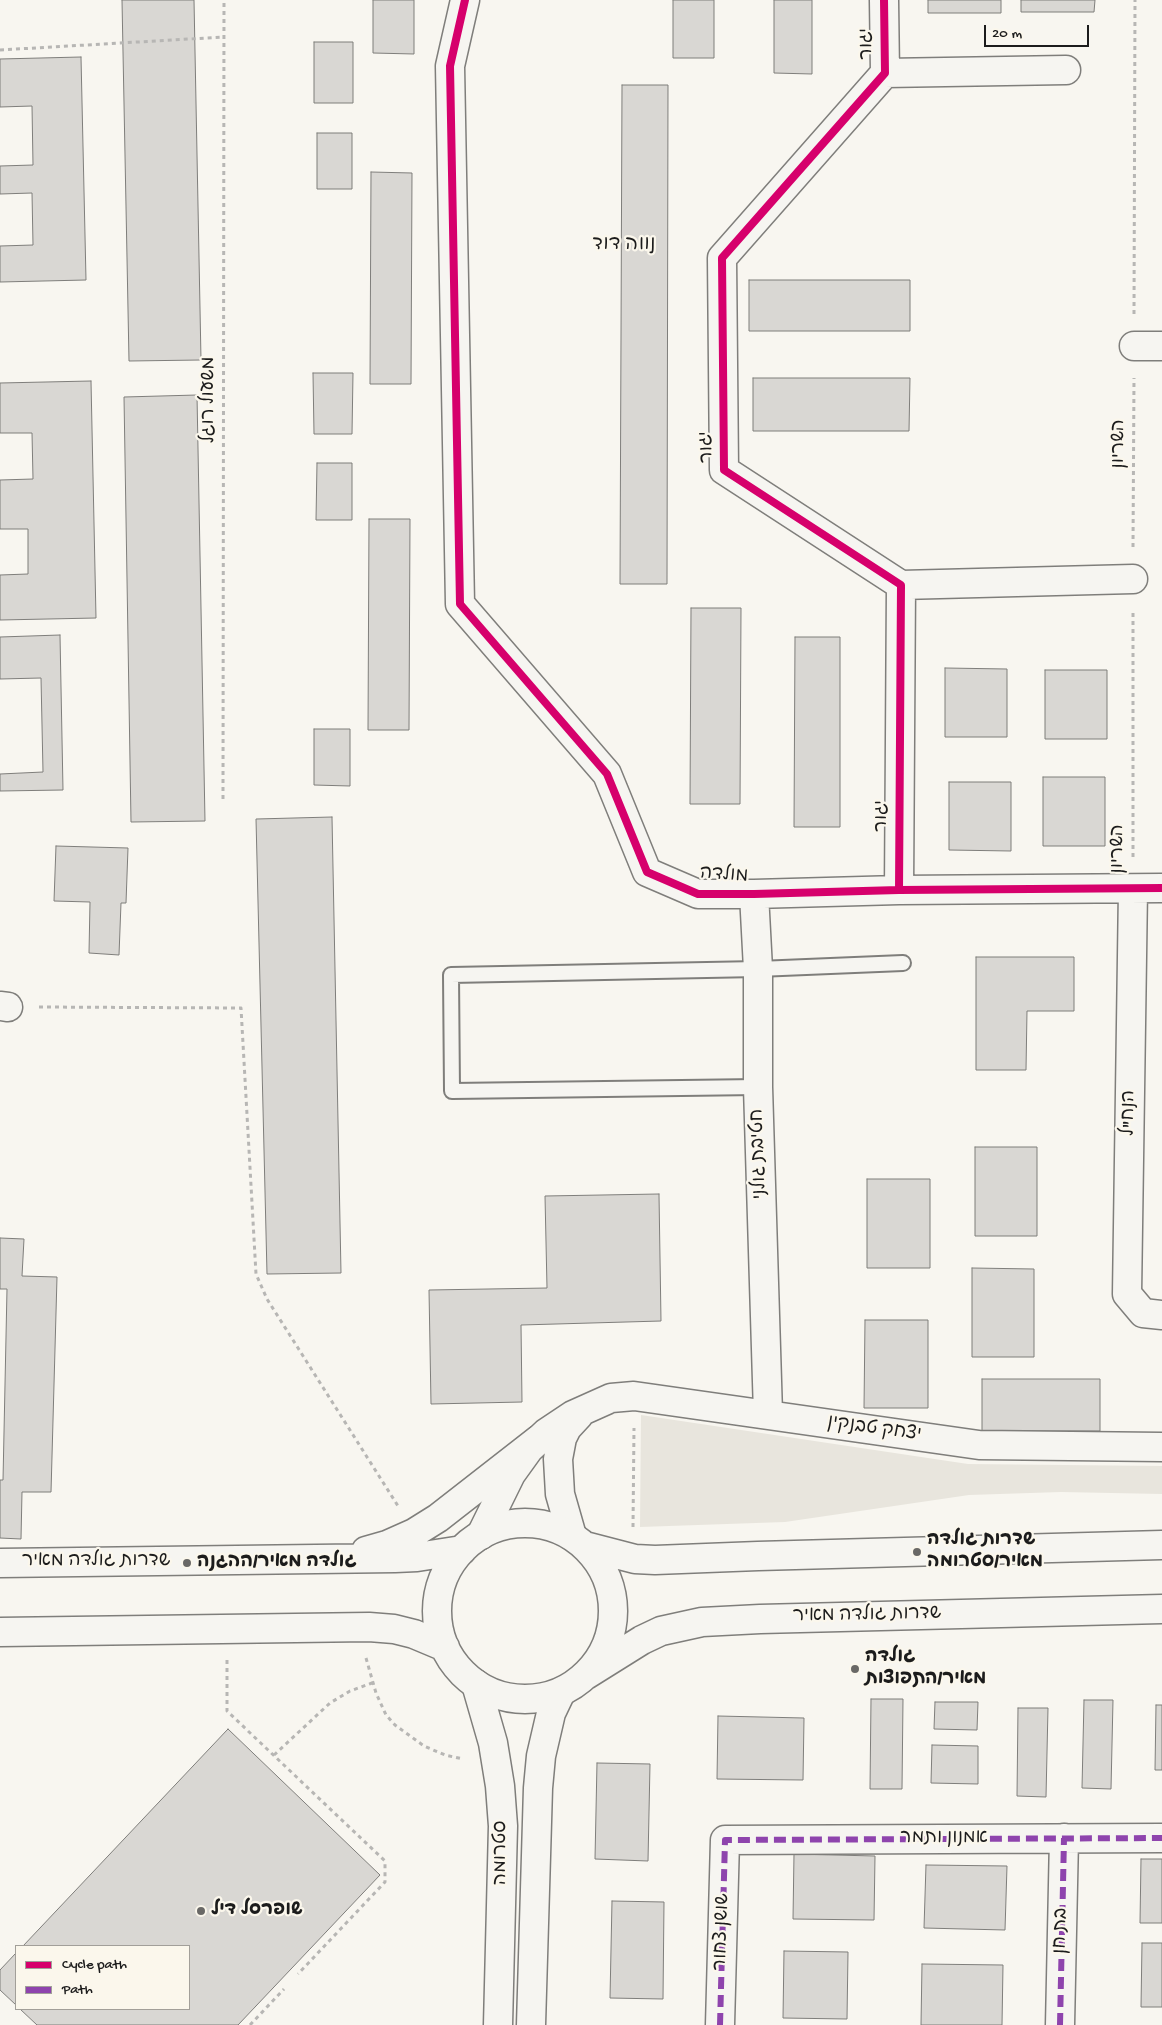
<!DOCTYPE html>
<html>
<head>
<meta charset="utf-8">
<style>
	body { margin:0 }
	#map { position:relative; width:1162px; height:2025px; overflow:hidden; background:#f8f6f0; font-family:"Gochi Hand",sans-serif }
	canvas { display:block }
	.legend { position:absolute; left:15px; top:1945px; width:175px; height:65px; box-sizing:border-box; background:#fbf7ec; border:1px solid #a29f99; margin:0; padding:6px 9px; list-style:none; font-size:15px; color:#1c1c1c }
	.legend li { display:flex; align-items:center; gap:10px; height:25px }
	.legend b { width:25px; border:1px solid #a29f99 }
	.scale { position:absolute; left:984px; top:25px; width:105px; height:22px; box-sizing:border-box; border:2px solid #1c1c1c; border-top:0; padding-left:6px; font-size:15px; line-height:18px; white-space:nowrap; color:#1c1c1c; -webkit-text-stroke:4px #fbf7ec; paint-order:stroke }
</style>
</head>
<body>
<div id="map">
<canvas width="1162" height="2025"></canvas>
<ul class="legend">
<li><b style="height:6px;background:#d6006c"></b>Cycle path</li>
<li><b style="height:6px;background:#8e44ad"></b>Path</li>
</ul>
<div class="scale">20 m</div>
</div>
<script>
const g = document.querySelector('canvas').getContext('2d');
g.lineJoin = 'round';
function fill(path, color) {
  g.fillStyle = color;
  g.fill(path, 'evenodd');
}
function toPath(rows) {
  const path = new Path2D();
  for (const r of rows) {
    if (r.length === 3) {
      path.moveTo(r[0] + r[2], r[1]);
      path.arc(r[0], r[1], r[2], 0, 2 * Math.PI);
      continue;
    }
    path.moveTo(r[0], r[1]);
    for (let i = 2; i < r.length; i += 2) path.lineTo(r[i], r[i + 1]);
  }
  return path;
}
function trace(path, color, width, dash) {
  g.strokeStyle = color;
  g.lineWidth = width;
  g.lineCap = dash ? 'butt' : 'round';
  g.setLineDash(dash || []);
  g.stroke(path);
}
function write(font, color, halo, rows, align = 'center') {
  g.font = font + ' "Gochi Hand","Playpen Sans Hebrew",sans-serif';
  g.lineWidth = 4.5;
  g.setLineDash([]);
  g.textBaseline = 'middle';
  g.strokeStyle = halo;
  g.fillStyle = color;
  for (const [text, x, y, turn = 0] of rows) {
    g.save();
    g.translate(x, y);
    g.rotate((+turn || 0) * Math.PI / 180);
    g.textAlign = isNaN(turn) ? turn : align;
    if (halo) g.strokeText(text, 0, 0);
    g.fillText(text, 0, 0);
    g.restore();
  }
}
const built = toPath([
	[641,1415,968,1464,1162,1466,1162,1494,1061,1492,969,1495,785,1522,640,1527]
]);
const building = toPath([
	[122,0,194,0,201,360,129,361,122,0],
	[373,0,414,0,414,54,373,53,373,0],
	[673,0,714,0,714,58,673,58,673,0],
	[774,0,812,0,812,74,774,73,774,0],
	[928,0,1001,0,1001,13,928,13,928,0],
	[1021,0,1095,0,1094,12,1021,12,1021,0],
	[314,42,353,42,353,103,314,103,314,42],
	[81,57,86,280,0,282,0,246,33,245,32,193,0,194,0,166,33,165,32,106,0,107,0,59,81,57],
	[622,85,668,85,667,584,620,584,622,85],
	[317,133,352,133,352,189,317,189,317,133],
	[371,172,412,173,411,384,370,384,371,172],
	[749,280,910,280,910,331,749,331,749,280],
	[313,373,353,373,352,434,314,434,313,373],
	[753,378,910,378,909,431,753,431,753,378],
	[91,381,96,618,0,620,0,575,28,574,28,529,0,529,0,480,33,479,32,433,0,433,0,383,91,381],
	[197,395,205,821,131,822,124,397,197,395],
	[317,463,352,463,352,520,316,520,317,463],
	[369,519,410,519,409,730,368,730,369,519],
	[691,608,741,608,740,804,690,804,691,608],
	[60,635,63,790,0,791,0,774,43,772,41,678,0,679,0,637,60,635],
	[795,637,840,637,840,827,794,827,795,637],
	[945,668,1007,669,1007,737,945,737,945,668],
	[1045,670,1107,670,1107,739,1045,739,1045,670],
	[314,729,350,729,350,786,314,785,314,729],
	[1043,777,1105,777,1105,846,1043,846,1043,777],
	[949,782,1011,782,1011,851,949,850,949,782],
	[332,817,341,1273,267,1274,256,819,332,817],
	[56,846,128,848,126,903,121,903,119,955,89,953,90,902,54,901,56,846],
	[976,957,1074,957,1074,1011,1027,1011,1026,1070,976,1070,976,957],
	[975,1147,1037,1147,1037,1236,975,1236,975,1147],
	[867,1179,930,1179,930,1268,867,1268,867,1179],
	[659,1194,661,1321,521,1325,522,1402,431,1404,429,1290,547,1288,545,1196,659,1194],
	[0,1238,24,1239,22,1276,57,1277,51,1492,22,1492,21,1539,0,1538,0,1480,3,1480,7,1289,0,1289,0,1238],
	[972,1268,1034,1269,1034,1357,972,1357,972,1268],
	[865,1320,928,1320,928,1408,864,1408,865,1320],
	[982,1379,1100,1379,1100,1431,982,1431,982,1379],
	[871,1699,903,1699,902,1789,870,1789,871,1699],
	[1084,1700,1113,1700,1111,1789,1082,1788,1084,1700],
	[935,1702,978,1702,977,1730,934,1729,935,1702],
	[1156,1705,1162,1705,1162,1770,1155,1770,1156,1705],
	[1018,1708,1048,1708,1046,1797,1017,1796,1018,1708],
	[718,1716,804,1718,803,1780,717,1779,718,1716],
	[228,1729,380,1875,238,2025,37,2025,20,2009,189,2009,189,1946,23,1946,228,1729],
	[932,1745,978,1746,978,1784,931,1783,932,1745],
	[597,1763,650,1764,648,1861,595,1859,597,1763],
	[794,1854,875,1856,874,1920,793,1919,794,1854],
	[1141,1859,1162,1859,1162,1923,1140,1923,1141,1859],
	[926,1865,1007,1866,1005,1930,924,1928,926,1865],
	[612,1901,664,1902,663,1999,610,1998,612,1901],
	[1142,1943,1162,1943,1162,2007,1141,2007,1142,1943],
	[784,1951,848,1952,847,2019,783,2018,784,1951],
	[16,1953,16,2005,0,1990,0,1970,16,1953],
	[922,1964,1003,1965,1002,2025,921,2025,922,1964]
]);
const path = toPath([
	[0,50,224,37],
	[1134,314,1135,0],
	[1133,547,1134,378],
	[223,799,224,0],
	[1133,857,1133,611],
	[39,1007,241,1008,256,1274,267,1299,398,1506],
	[633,1527,634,1428],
	[366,1658,376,1693,386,1715,395,1725,424,1746,445,1755,463,1759],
	[227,1660,227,1711,385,1861,385,1882,298,1974],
	[274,1755,330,1703,350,1691,372,1683],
	[250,2025,284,1989]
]);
const service = toPath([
	[758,1087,452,1091,451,975,758,969,903,963]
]);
const minor = toPath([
	[465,0,450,66,460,604,607,774,647,872,698,894,754,894,899,890,1162,888],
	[884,0,885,73,722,258,724,470,901,585,899,890],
	[885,73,1066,70],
	[1134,346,1162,346],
	[901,585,1133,579],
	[1133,889,1127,1294,1143,1313,1162,1315],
	[754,894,758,969,758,1087,768,1414],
	[0,1006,8,1007],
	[481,1535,511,1474,529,1449,546,1433,573,1415,611,1398,634,1396,979,1445,1162,1447],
	[572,1536,560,1494,558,1459,562,1438,567,1428,579,1415],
	[720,2025,725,1840,1162,1838],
	[1060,2025,1064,1838]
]);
const tertiary = toPath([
	[476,1684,493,1743,500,1786,503,1826,498,2025],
	[531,2025,538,1788,541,1756,551,1713,561,1692]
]);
const secondary = toPath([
	[525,1611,88],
	[585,1546,635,1559,655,1560,758,1556,1162,1545],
	[366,1551,387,1545,414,1533,438,1518,538,1440],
	[0,1563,395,1558,417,1557,462,1550],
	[0,1632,369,1627,394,1629,414,1634,445,1647],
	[586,1675,642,1640,661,1631,702,1622,760,1619,1162,1609]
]);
const quiet = toPath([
	[720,2025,725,1840,1162,1838],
	[1060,2025,1064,1838]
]);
const cycleway = toPath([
	[465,0,450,66,460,604,607,774,647,872,698,894,754,894,899,890,1162,888],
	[884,0,885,73,722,258,724,470,901,585,899,890]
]);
const markers = [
	[917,1552,5,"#696866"],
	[187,1563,5,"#696866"],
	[855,1669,5,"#696866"],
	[201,1911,5,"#696866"]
];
const streetNames = [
	["יגור",868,44,-91],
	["משעול רוגל",210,400,-90],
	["השריון",1120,444,-90],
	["יגור",708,447,-93],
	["יגור",883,816,-90],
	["השריון",1119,849,-90],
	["מולדה",724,876,4],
	["הנח\"ל",1130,1113,-89],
	["חטיבת גולני",760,1154,-92],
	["יצחק טבנקין",874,1430,8],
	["שדרות גולדה מאיר",96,1562],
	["שדרות גולדה מאיר",867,1616,-1],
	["אמנון ותמר",944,1839],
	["סטרומה",502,1853,-90],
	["בת חן",1062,1931,-89],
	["שושן צחור",723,1932,-88]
];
const poiNames = [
	["שדרות גולדה",927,1541],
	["מאיר/סטרומה",927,1563],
	["גולדה מאיר/ההגנה",197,1563],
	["גולדה",865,1658],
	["מאיר/התפוצות",865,1680],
	["שופרסל דיל",211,1911]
];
const neighbourhoodNames = [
	["נווה דוד",624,246]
];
fill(built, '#e8e5dd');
fill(building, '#d9d7d3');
trace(building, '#7f7e7b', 1);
trace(service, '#7f7e7b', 18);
trace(minor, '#7f7e7b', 31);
trace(tertiary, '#7f7e7b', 31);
trace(secondary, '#7f7e7b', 31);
trace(path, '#b7b6b4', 3, [4, 4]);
trace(service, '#f6f5f1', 14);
trace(minor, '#f6f5f1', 28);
trace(tertiary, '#f6f5f1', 28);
trace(secondary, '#f6f5f1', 28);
trace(quiet, '#8e44ad', 6, [12, 6]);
trace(cycleway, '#d6006c', 8);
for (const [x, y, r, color] of markers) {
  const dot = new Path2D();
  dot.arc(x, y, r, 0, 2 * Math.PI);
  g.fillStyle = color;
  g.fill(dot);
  trace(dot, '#fbf7ec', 2);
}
write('19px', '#1c1c1c', '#fbf7ec', streetNames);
write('bold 19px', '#1c1c1c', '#fbf7ec', poiNames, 'left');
write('20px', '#1c1c1c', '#fbf7ec', neighbourhoodNames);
</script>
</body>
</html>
